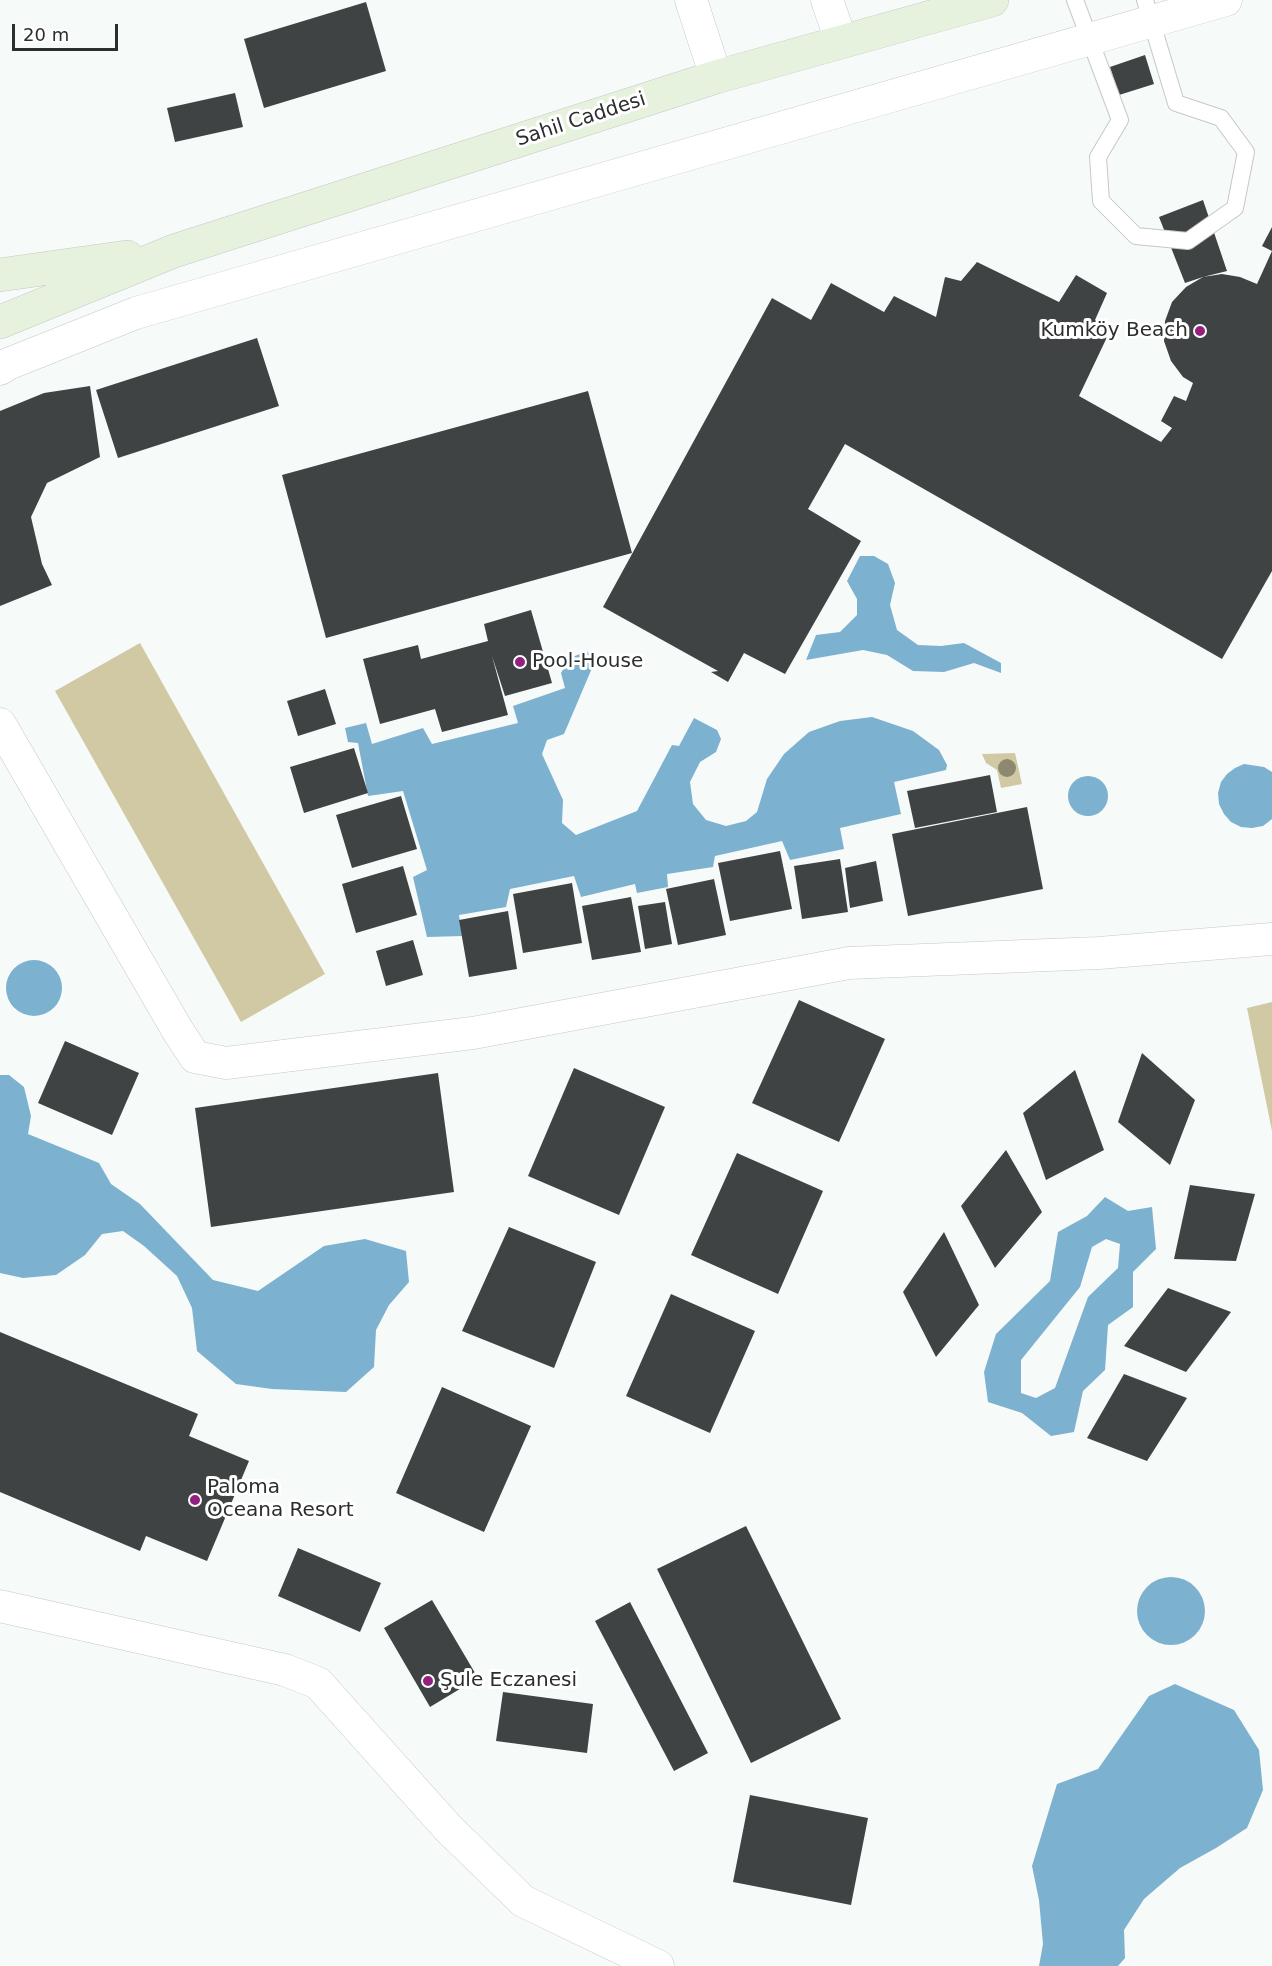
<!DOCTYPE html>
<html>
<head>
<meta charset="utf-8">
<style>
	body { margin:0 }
	#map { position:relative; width:1272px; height:1966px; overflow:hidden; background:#f6faf8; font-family:"DejaVu Sans",sans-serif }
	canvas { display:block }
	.scale { position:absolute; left:12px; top:24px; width:106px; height:27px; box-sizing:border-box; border:3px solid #2c2e2d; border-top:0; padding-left:8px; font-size:18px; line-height:21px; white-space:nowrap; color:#2c2e2d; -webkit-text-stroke:4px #fff; paint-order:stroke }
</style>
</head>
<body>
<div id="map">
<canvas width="1272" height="1966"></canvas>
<div class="scale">20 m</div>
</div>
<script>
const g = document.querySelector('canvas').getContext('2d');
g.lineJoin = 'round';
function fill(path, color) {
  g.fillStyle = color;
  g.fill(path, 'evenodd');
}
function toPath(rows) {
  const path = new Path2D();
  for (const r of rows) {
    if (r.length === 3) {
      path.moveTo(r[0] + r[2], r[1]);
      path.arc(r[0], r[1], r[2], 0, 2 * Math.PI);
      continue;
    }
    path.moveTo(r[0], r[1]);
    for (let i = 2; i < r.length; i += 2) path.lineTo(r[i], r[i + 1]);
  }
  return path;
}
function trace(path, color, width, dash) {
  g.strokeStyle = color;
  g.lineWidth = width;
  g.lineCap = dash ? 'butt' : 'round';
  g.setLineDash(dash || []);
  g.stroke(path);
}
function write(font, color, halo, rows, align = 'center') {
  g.font = font + ' "DejaVu Sans",sans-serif';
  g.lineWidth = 6;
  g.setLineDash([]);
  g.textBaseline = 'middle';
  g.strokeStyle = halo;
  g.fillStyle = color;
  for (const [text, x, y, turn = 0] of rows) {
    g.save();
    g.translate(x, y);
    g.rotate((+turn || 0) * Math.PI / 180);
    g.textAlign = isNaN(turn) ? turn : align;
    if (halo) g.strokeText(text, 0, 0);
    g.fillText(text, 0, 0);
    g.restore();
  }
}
const green = toPath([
	[140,643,325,974,241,1022,55,691],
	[1015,753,1022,784,1001,788,997,770,986,763,982,754],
	[1272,1002,1272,1131,1247,1008]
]);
const water = toPath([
	[860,556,874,556,888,564,895,583,890,605,897,630,918,645,941,646,964,643,1001,663,1001,673,974,663,944,672,913,671,887,655,863,650,806,660,816,635,840,632,857,615,857,599,847,581],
	[587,651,595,661,564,734,547,740,542,754,563,800,562,823,576,835,637,811,672,745,679,746,694,718,717,730,721,739,716,752,700,762,690,782,693,804,706,820,726,826,746,821,757,812,767,779,784,754,809,732,840,721,872,717,913,731,939,750,947,765,946,770,894,782,901,814,840,828,844,849,790,860,782,841,715,856,713,867,667,874,668,887,637,893,635,884,581,897,574,876,510,889,506,907,459,915,462,936,427,937,413,877,427,870,403,791,368,796,358,743,348,742,345,728,366,723,372,744,423,728,432,744,518,723,513,706,565,688,561,673,570,658],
	[1244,764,1264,767,1272,772,1272,819,1263,826,1252,828,1241,827,1231,822,1224,814,1219,804,1218,793,1221,782,1227,774,1235,768],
	[1088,796,20],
	[34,988,28],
	[0,1075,9,1075,24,1087,31,1116,28,1134,99,1163,111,1184,140,1204,213,1280,258,1291,324,1246,365,1239,406,1251,409,1282,389,1305,376,1330,374,1367,346,1392,272,1389,236,1384,197,1351,192,1308,177,1276,144,1246,123,1231,102,1234,85,1255,56,1275,23,1278,0,1273],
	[1105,1197,1128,1211,1152,1207,1156,1249,1133,1272,1133,1307,1108,1325,1105,1370,1083,1391,1074,1432,1051,1436,1022,1413,988,1402,984,1372,996,1334,1050,1281,1058,1232,1087,1216],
	[1106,1239,1120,1244,1118,1268,1088,1297,1055,1388,1036,1398,1021,1393,1021,1360,1080,1287,1092,1247],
	[1171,1611,34],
	[1175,1684,1234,1710,1259,1750,1263,1790,1247,1828,1216,1848,1180,1868,1144,1899,1124,1930,1125,1958,1118,1966,1039,1966,1043,1944,1039,1900,1032,1866,1057,1784,1098,1769,1149,1696]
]);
const building = toPath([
	[366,2,386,71,264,108,244,39],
	[1145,55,1154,84,1119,95,1110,67],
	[235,93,243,127,175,142,167,108],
	[1203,200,1227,271,1203,277,1222,274,1240,277,1257,284,1272,251,1272,571,1222,659,845,444,808,509,861,541,785,674,744,653,728,682,711,672,718,671,603,607,772,298,811,320,831,283,884,312,894,296,936,317,945,277,961,281,977,262,1059,302,1076,275,1107,293,1095,320,1109,333,1079,396,1161,442,1172,428,1161,421,1174,396,1186,401,1193,383,1183,377,1171,361,1164,341,1165,321,1172,302,1186,287,1203,277,1185,283,1159,217],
	[1272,227,1272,251,1262,246],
	[257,338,279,406,118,458,96,390],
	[90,386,100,457,47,483,31,517,42,564,52,585,0,606,0,411,44,393],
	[588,391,632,553,326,638,282,475],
	[531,610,552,683,505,696,492,656,508,715,442,732,435,709,380,724,363,659,418,645,421,659,488,641,484,624],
	[325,689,336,724,298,736,287,701],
	[354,748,368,793,304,813,290,767],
	[990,775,997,812,915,828,907,791],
	[401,796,417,849,352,868,336,815],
	[1027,807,1043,889,908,916,892,834],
	[780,851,792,909,730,921,718,863],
	[840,859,848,912,802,919,794,866],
	[876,861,883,901,850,908,845,868],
	[403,866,417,915,356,933,342,884],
	[714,879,726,935,678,945,666,889],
	[572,883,582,943,523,953,513,894],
	[631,897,641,952,592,960,582,906],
	[665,902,672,944,645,949,638,906],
	[508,911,517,969,469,977,459,920],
	[413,940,423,975,386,986,376,951],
	[799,1000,885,1039,839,1142,752,1103],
	[65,1041,139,1073,112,1135,38,1103],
	[1142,1053,1195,1100,1170,1165,1118,1122],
	[574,1068,665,1107,619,1215,528,1176],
	[1075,1070,1104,1150,1046,1180,1023,1113],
	[438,1073,454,1192,211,1227,195,1108],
	[1006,1150,1042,1212,995,1268,961,1206],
	[737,1153,823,1191,778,1294,691,1255],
	[1190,1185,1255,1194,1236,1261,1174,1259],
	[509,1227,596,1262,554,1368,462,1331],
	[944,1232,979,1305,936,1357,903,1292],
	[1168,1288,1231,1312,1186,1372,1124,1346],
	[671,1294,755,1331,710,1433,626,1396],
	[0,1332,198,1414,189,1436,249,1461,207,1561,146,1536,140,1551,0,1492],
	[1124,1374,1187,1398,1147,1461,1087,1438],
	[442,1387,531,1426,484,1532,396,1493],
	[746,1526,841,1719,751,1763,657,1569],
	[298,1548,381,1583,360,1632,278,1596],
	[432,1600,478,1678,430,1707,384,1628],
	[630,1602,708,1753,674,1771,595,1621],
	[503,1692,593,1704,587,1753,496,1741],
	[750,1795,868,1818,851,1905,733,1882]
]);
const lane = toPath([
	[1075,0,1120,120,1098,157,1101,201,1136,236,1188,241,1235,208,1246,152,1221,118,1176,103,1145,0]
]);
const street = toPath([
	[691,0,716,77],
	[827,0,841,41],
	[0,369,8,364,136,313,1226,0],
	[0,724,178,1031,195,1057,226,1063,473,1033,849,963,1099,953,1272,939],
	[0,1606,285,1670,318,1683,448,1828,523,1901,658,1966]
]);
const secondary = toPath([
	[0,275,127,257],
	[0,322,174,251,716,77,992,0]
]);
const trees = [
	[1007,768]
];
const markers = [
	[1200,331,6,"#92207f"],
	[520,662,6,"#92207f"],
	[195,1500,6,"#92207f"],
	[428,1681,6,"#92207f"]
];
const streetNames = [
	["Sahil Caddesi",581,120,-18]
];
const poiNames = [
	["Kumköy Beach",1188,331,"right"],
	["Pool-House",532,662],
	["Paloma",207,1488],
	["Oceana Resort",207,1511],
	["Şule Eczanesi",440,1681]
];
fill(green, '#d1c9a3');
fill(water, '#7cb1cf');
fill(building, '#404344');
trace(lane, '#c5c8c6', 18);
trace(street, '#c5c8c6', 33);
trace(secondary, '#c5c8c6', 34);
trace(lane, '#fff', 16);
trace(street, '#fff', 32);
trace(secondary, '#e7f2de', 33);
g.fillStyle = '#8c8970';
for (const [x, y] of trees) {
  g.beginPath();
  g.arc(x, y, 9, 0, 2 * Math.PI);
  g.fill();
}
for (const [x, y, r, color] of markers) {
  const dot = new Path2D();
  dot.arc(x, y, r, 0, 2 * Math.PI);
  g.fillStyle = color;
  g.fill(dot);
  trace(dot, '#fff', 2);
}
write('20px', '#2c2e2d', '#fff', streetNames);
write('20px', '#2c2e2d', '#fff', poiNames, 'left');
</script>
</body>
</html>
